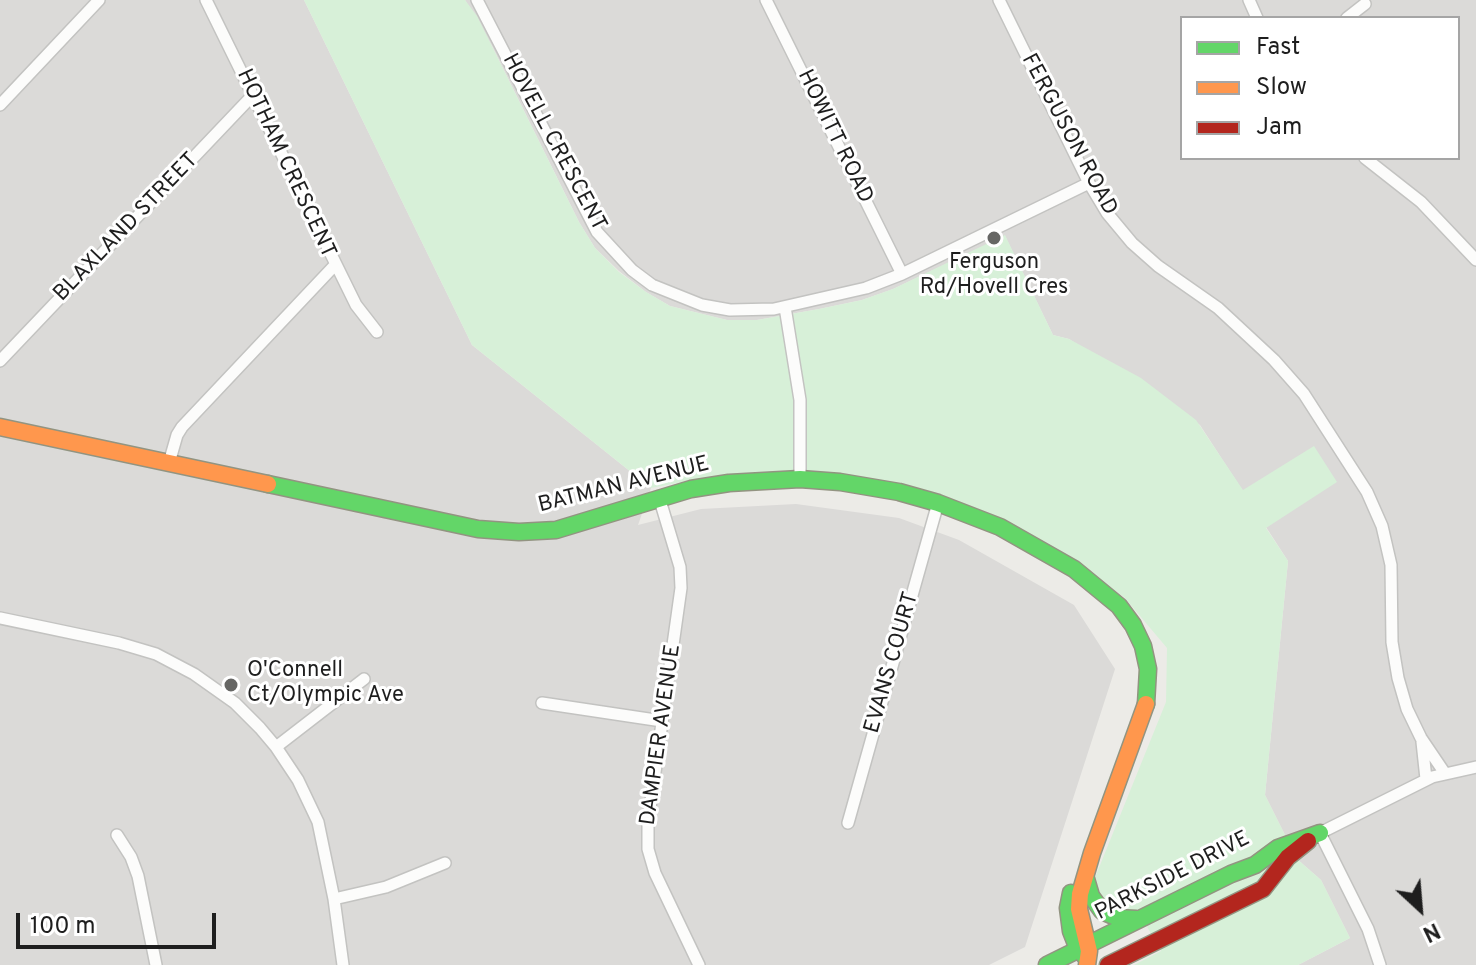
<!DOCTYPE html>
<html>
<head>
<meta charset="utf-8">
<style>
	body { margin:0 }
	#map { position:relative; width:1476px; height:965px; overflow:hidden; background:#ecebe7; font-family:Overpass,sans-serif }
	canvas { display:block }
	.legend { position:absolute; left:1180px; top:16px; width:280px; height:144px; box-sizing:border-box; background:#fff; border:2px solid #a5a5a5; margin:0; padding:10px 14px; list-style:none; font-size:24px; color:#1e1e1e }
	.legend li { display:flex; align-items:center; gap:16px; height:40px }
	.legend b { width:40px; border:2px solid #a5a5a5 }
	.north { position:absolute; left:1380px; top:869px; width:80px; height:80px; -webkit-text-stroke:6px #fff; paint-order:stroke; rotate:154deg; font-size:22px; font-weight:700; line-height:32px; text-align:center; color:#1e1e1e }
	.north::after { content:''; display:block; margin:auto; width:28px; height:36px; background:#1e1e1e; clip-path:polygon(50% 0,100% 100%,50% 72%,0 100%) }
	.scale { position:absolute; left:16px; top:913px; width:200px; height:36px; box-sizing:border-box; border:4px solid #1e1e1e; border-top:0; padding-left:10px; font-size:24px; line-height:28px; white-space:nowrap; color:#1e1e1e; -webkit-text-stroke:6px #fff; paint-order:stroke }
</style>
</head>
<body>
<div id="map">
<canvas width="1476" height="965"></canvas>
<ul class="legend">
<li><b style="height:10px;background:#63d668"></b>Fast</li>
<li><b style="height:10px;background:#ff974d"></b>Slow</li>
<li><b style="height:10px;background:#b3261e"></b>Jam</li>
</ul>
<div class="north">N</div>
<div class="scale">100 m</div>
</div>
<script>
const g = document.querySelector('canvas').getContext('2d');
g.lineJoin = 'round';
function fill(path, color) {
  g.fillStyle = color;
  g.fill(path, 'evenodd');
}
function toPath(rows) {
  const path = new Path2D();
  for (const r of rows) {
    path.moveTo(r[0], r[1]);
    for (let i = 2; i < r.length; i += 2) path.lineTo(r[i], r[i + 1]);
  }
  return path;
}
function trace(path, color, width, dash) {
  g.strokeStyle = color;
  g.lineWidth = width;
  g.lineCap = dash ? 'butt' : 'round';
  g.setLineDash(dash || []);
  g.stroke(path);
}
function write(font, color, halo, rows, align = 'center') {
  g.font = font + ' Overpass,sans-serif';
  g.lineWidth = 6;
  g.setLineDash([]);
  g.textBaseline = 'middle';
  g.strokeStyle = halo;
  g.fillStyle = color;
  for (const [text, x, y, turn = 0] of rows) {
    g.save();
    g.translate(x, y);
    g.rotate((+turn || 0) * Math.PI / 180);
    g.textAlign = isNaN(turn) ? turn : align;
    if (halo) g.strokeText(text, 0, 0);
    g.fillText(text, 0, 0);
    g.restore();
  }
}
const residential = toPath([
	[0,0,304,0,472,345,651,488,638,525,701,509,796,504,899,518,959,540,1074,605,1115,669,1025,947,989,965,0,965],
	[465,0,1476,0,1476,965,1298,965,1350,938,1321,880,1297,859,1265,795,1288,561,1200,425,1069,339,1053,335,1005,236,893,289,862,300,819,309,757,320,727,320,670,306,646,292,619,271,595,248,579,222,492,46],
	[1182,18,1458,18,1458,158,1182,158]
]);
const park = toPath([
	[304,0,465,0,477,16,579,222,595,248,619,272,646,292,670,306,727,320,757,320,819,309,862,300,893,289,1005,235,1053,335,1069,339,1141,378,1196,420,1243,490,1314,446,1337,482,1266,528,1288,561,1265,795,1297,859,1321,880,1350,938,1298,965,1134,965,1161,951,1138,911,1127,913,1113,910,1096,893,1094,880,1166,702,1167,648,1124,597,1026,531,932,492,834,473,725,474,651,488,472,345]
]);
const street = toPath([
	[206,0,356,305,377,332],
	[477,0,597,232,632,270,652,285,702,305,730,310,774,309,866,288,902,274,1089,183],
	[766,0,902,274],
	[999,0,1089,183,1107,213,1132,243,1158,266,1218,308,1274,360,1304,394,1367,492,1382,526,1391,565,1392,642,1398,678,1407,709,1421,738,1444,772],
	[1249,0,1257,18],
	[1347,18,1365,4],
	[0,105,99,0],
	[1365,158,1421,202,1476,260],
	[785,307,800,400,800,479],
	[0,361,253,95],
	[169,463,177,435,182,427,335,265],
	[659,497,680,567,681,588,648,822,648,849,655,873,699,965],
	[0,618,119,643,156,654,194,674,235,703,260,728,276,747,298,780,318,822,334,899,343,965],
	[542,703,662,721],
	[1422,742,1426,779],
	[276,747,364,679],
	[848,823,938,503],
	[117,835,131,857,138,876,156,965],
	[334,899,386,887,445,863],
	[1380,965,1368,929,1320,833,1432,777,1476,767]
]);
const fast = toPath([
	[268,484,478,529,519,532,556,530,691,489,729,483,800,479,840,482,899,492,938,503,1000,527,1074,569,1119,606,1133,625,1143,646,1148,669,1146,704],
	[1086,879,1091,896,1102,911,1118,918,1136,919],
	[1071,893,1068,908,1071,931,1078,949,1086,957],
	[1047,965,1231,874,1255,865,1278,848,1320,833]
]);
const slow = toPath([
	[0,427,268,484],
	[1087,965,1089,951,1079,909,1080,894,1092,853,1146,704]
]);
const jam = toPath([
	[1108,965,1263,889,1288,857,1308,841]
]);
const markers = [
	[994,238,8,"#666664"],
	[231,685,8,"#666664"]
];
const streetNames = [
	["FERGUSON ROAD",1068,135,62],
	["HOWITT ROAD",834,137,64],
	["HOVELL CRESCENT",553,143,62],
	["HOTHAM CRESCENT",285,164,65],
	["BLAXLAND STREET",127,228,-46],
	["BATMAN AVENUE",624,486,-14],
	["EVANS COURT",893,663,-74],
	["DAMPIER AVENUE",662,735,-82],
	["PARKSIDE DRIVE",1173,877,-27]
];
const poiNames = [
	["Ferguson",994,264],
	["Rd/Hovell Cres",994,289],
	["O'Connell",247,672,"left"],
	["Ct/Olympic Ave",247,697,"left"]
];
fill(residential, '#dbdad8');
fill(park, '#d7f0d8');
trace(street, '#c3c3c1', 14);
trace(fast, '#929481', 19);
trace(slow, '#929481', 19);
trace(jam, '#929481', 19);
trace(street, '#fcfcfb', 11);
trace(fast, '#63d668', 16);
trace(slow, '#ff974d', 16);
trace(jam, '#b3261e', 16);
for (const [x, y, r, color] of markers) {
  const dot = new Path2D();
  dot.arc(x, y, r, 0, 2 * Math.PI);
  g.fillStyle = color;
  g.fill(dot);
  trace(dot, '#fff', 3);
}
write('22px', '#1e1e1e', '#fff', streetNames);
write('22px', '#1e1e1e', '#fff', poiNames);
</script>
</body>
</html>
